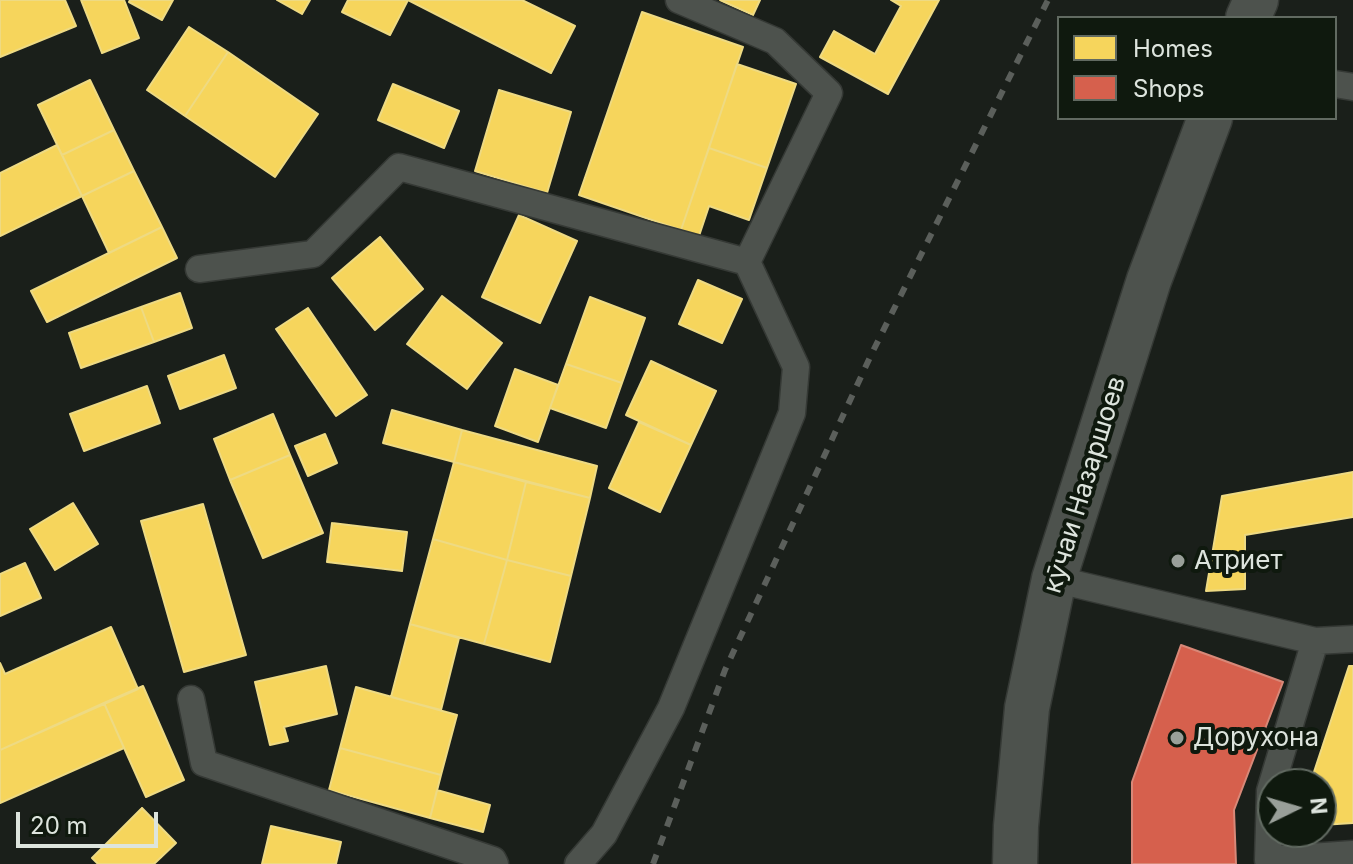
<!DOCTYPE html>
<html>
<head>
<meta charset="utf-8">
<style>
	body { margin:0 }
	#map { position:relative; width:1353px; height:864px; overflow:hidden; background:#1a1f1a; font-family:Inter,sans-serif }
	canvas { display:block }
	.legend { position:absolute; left:1057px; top:16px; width:280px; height:104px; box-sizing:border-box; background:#0f190e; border:2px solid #616a61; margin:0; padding:10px 14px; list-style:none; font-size:24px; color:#dde4dd }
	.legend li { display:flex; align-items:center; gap:16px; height:40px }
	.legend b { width:40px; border:2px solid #616a61 }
	.north { position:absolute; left:1257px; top:768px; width:80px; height:80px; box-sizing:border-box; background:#0f190e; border:2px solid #616a61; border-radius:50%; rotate:85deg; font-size:22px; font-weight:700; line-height:32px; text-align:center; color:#dde4dd }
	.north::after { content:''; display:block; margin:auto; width:28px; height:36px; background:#999f99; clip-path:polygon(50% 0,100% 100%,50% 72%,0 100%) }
	.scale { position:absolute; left:16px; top:812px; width:142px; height:36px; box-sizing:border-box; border:4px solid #dde4dd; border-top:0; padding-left:10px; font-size:24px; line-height:28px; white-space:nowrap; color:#dde4dd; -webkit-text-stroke:6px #0f190e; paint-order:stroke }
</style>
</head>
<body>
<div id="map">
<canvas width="1353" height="864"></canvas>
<ul class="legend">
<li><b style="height:22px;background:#f6d55c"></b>Homes</li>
<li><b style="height:22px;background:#d6604d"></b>Shops</li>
</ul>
<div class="north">N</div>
<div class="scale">20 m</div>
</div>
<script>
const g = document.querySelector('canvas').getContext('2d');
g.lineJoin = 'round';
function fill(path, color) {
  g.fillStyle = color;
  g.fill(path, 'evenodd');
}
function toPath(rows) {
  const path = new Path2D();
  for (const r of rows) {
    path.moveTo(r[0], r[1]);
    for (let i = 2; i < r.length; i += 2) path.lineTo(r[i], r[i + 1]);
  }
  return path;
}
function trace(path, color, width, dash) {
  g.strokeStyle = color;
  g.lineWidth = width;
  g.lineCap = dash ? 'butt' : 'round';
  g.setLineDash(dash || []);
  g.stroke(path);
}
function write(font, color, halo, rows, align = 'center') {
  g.font = font + ' Inter,sans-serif';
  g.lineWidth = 8;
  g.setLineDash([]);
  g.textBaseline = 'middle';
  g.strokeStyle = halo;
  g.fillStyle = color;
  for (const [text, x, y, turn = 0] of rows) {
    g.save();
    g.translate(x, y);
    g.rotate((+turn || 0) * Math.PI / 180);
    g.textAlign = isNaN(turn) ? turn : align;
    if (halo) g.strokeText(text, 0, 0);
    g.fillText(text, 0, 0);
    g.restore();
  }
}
const homes = toPath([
	[0,0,65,0,76,26,0,57,0,0],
	[81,0,124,0,139,38,102,53,81,0],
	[130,0,173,0,162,20,129,2,130,0],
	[277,0,310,0,302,14,277,0],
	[348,0,408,0,390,35,342,12,348,0],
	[408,0,522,0,575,26,551,73,408,0],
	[720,0,760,0,753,15,720,0],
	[891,0,939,0,888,94,820,57,834,31,875,54,901,6,891,0],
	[642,12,743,47,681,230,579,195,642,12],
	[189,27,228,52,185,116,147,90,189,27],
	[228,52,318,114,275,177,185,116,228,52],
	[737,64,796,84,767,168,709,148,737,64],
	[90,80,114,130,62,155,38,105,90,80],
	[393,84,459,111,444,148,378,120,393,84],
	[499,90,571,112,547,193,475,171,499,90],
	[114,130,134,171,82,196,62,155,114,130],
	[57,145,82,196,0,236,0,173,57,145],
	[709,148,767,168,749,220,709,206,699,236,681,230,709,148],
	[134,171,162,227,109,253,82,196,134,171],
	[519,215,577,241,540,323,482,297,519,215],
	[162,227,177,258,47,322,31,291,162,227],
	[380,237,423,289,375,330,332,278,380,237],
	[698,280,742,299,722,343,679,324,698,280],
	[180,293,192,328,154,342,141,307,180,293],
	[442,296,502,343,467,389,407,344,442,296],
	[590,297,645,318,622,383,566,364,590,297],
	[141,307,154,342,81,368,69,333,141,307],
	[308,308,367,395,336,416,276,329,308,308],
	[224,355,236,388,180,409,168,376,224,355],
	[651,361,716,391,691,445,626,415,651,361],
	[566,364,622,383,606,428,550,408,566,364],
	[515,369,558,385,538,442,495,426,515,369],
	[147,386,160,423,84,451,70,414,147,386],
	[392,410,462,430,454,462,383,443,392,410],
	[273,414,290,455,230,480,214,439,273,414],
	[639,422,691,445,660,512,609,488,639,422],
	[462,430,597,466,590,498,454,462,462,430],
	[325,434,337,463,308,476,295,446,325,434],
	[290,455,323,533,263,558,230,480,290,455],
	[454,462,526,482,507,560,433,539,454,462],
	[1353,472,1353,517,1245,535,1245,589,1206,591,1222,496,1353,472],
	[526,482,590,498,571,576,507,560,526,482],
	[73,503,98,544,55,570,30,529,73,503],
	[203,504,246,655,184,672,141,521,203,504],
	[332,523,407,532,402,571,327,562,332,523],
	[433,539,507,560,484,644,410,624,433,539],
	[507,560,571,576,550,662,484,644,507,560],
	[25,563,41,598,0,616,0,574,25,563],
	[410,624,459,638,441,710,391,697,410,624],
	[111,627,138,689,0,750,0,663,5,674,111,627],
	[326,666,337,714,284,727,288,741,270,745,255,682,326,666],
	[1349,666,1353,666,1353,823,1321,825,1321,784,1310,784,1349,666],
	[143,686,184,780,146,797,104,703,143,686],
	[356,687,457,715,441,775,340,748,356,687],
	[104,703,124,748,0,803,0,750,104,703],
	[340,748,441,775,430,818,329,790,340,748],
	[437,790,490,805,483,832,430,818,437,790],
	[142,808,176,843,154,864,98,864,92,858,142,808],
	[271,826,341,842,336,864,262,864,271,826]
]);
const shops = toPath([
	[1181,645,1283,682,1234,810,1236,864,1132,864,1132,782,1181,645]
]);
const lane = toPath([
	[1335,84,1353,87],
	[199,269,313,254,399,167,747,262,829,93,775,41,679,0],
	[1054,579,1315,641,1353,639],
	[1315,641,1270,791,1268,860,1353,854],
	[191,699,204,763,493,860,495,864],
	[578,864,604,834,671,708,792,413,796,367,747,262]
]);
const street = toPath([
	[1248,18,1256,0],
	[1015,864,1016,826,1027,708,1054,579,1149,280,1210,118]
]);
const rail = toPath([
	[653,864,725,670,872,353,1048,0]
]);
const markers = [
	[1178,561,8,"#999f99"],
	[1177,738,8,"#999f99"]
];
const streetNames = [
	["кӯчаи Назаршоев",1085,485,-73]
];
const poiNames = [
	["Атриет",1194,561],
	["Дорухона",1193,738]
];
fill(homes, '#f6d55c');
trace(homes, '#eeda83', 2);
fill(shops, '#d6604d');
trace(shops, '#d88878', 2);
trace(lane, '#353935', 29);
trace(street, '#353935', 47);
trace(lane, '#4d524d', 26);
trace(street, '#4d524d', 44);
trace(rail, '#5b5f5b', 6, [10, 10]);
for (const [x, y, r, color] of markers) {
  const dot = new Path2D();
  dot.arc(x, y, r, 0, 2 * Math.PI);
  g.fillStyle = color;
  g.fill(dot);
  trace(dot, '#0f190e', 3);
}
write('26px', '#dde4dd', '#0f190e', streetNames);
write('26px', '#dde4dd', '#0f190e', poiNames, 'left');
</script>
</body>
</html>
